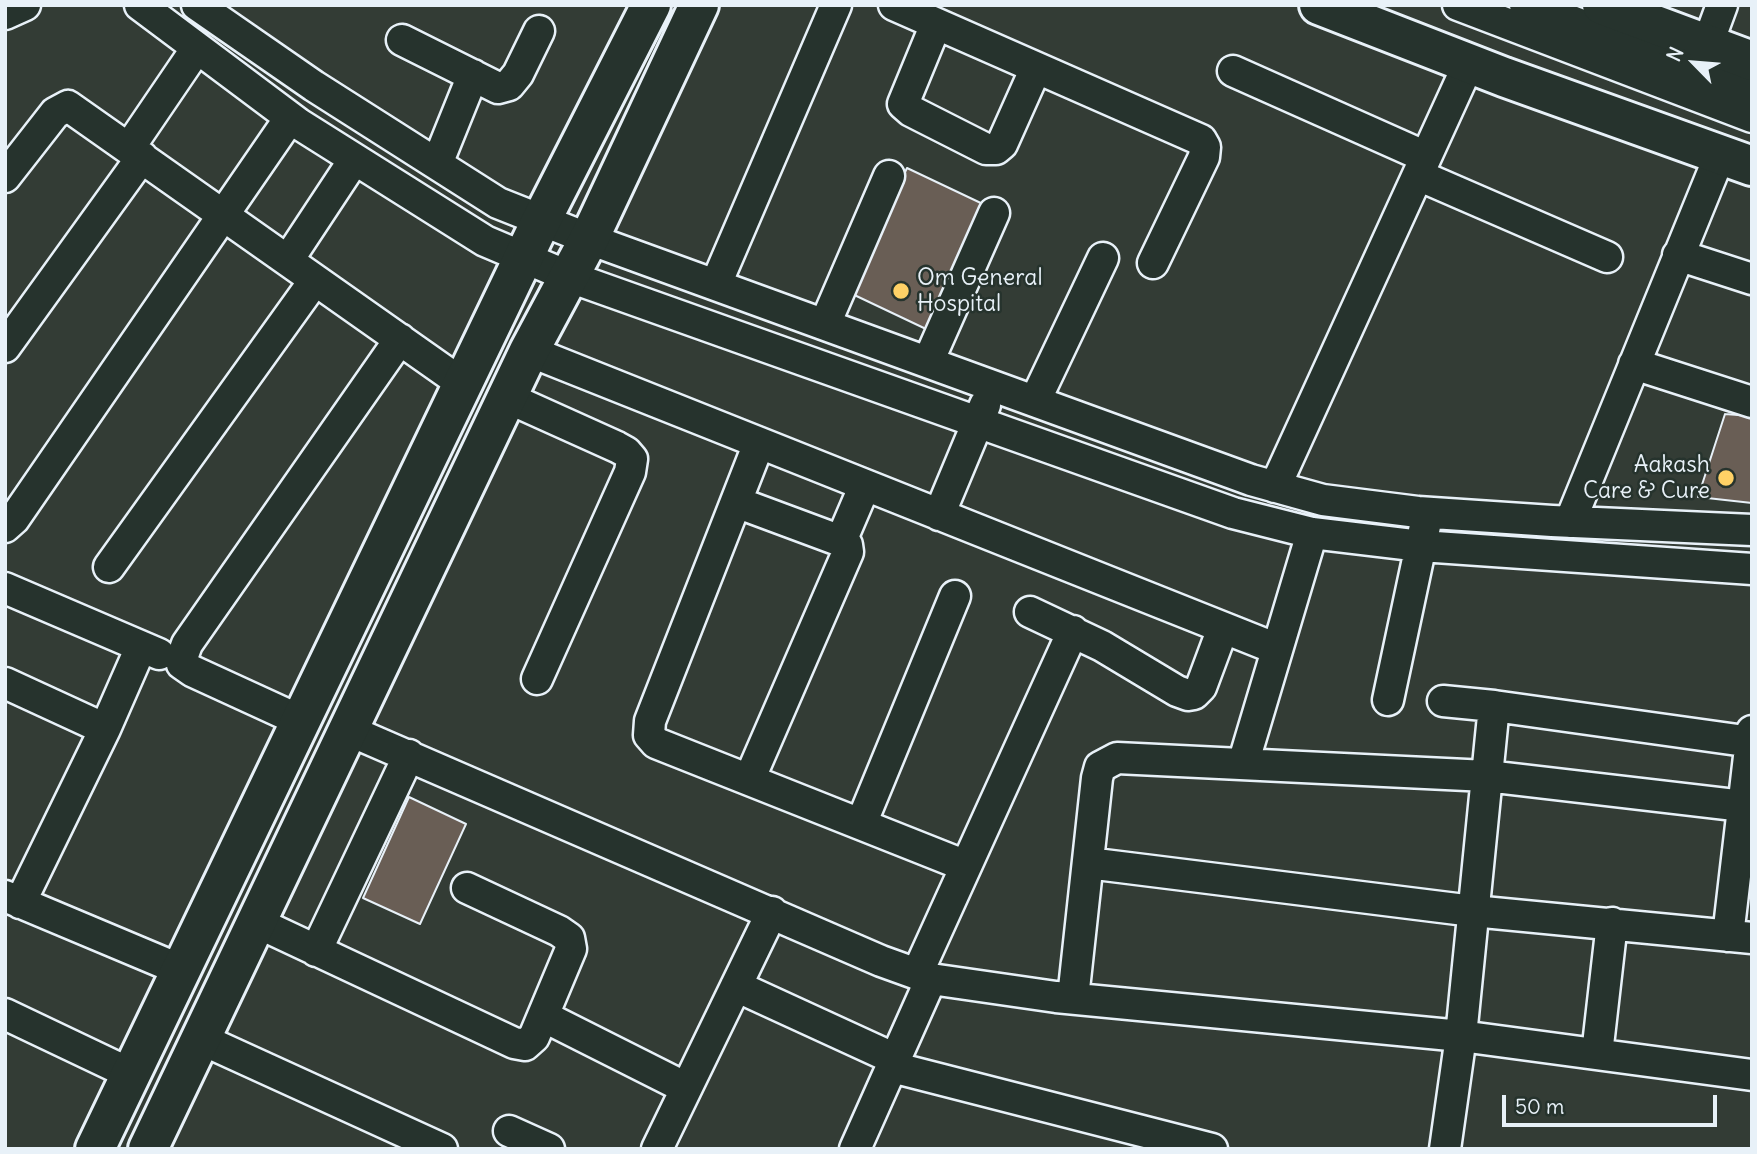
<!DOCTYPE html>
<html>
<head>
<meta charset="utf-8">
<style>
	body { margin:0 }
	#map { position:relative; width:1757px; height:1154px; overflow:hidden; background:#333c35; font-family:Delius,sans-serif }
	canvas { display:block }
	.frame { position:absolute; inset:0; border:7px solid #e8f1f8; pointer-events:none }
	.north { position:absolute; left:1659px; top:28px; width:70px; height:70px; -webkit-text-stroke:5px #26332d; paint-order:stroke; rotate:295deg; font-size:19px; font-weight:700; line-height:28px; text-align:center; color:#e8f1f8 }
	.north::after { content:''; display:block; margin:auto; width:24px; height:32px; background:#e8f1f8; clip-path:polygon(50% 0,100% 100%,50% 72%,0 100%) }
	.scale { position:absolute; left:1502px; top:1095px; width:215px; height:32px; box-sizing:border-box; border:4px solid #e8f1f8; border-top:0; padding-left:9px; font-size:21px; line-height:24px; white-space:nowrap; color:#e8f1f8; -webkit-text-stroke:5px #26332d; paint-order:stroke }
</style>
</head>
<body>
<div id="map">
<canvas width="1757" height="1154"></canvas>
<div class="frame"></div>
<div class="north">N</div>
<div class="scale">50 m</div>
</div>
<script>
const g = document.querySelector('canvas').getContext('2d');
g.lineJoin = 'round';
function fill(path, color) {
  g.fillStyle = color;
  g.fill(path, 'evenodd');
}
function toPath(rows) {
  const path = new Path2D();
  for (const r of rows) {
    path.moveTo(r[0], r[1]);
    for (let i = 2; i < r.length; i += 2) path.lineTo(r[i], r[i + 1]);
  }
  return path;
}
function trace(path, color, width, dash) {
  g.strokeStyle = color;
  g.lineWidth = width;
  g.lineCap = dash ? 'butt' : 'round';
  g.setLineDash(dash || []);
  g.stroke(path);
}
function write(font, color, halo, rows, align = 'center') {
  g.font = font + ' Delius,sans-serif';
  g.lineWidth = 5;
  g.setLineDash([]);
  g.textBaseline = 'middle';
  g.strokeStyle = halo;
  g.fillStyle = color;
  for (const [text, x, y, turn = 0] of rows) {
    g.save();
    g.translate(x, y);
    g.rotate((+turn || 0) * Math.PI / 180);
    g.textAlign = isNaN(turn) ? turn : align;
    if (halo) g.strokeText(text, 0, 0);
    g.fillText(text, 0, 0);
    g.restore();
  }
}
const building = toPath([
	[907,168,985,205,926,329,848,292,907,168],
	[1725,414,1752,416,1752,503,1698,497,1725,414],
	[409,797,466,824,420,924,363,898,409,797]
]);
const minor = toPath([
	[140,5,299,124,485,241,570,277,1233,513,1312,533,1421,546,1752,569],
	[197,5,314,86,498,203,589,239,1251,480,1323,500,1418,512,1552,521,1752,530],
	[894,5,1201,140,1205,147,1204,157,1153,263],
	[1458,5,1752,117],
	[1525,5,1569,20,1752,91],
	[5,14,25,5],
	[936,24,903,104,911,111,986,149,996,149,1002,144,1036,68],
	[402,40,498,88,509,85,518,74,539,31],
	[1708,43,1722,5],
	[1233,71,1426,157],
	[129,148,197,48],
	[437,164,473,75],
	[1418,175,1607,257],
	[5,177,55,113,68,106,463,384],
	[1678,255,1752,279],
	[288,260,354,160],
	[716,284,836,5],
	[825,324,889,176],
	[5,347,142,157],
	[529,351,1277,649],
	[928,362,994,213],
	[1634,364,1752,402],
	[506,397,617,447,626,452,632,459,630,472,537,679],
	[1035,401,1103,258],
	[759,443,650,721,649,735,656,743,966,866],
	[1275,487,1469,63],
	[736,502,841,541,847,545,848,552,749,780],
	[939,515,985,405],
	[1570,522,1720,155],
	[5,527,14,519,290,118],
	[841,541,865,485],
	[109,567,315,280],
	[5,588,159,654],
	[1030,612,1102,646,1177,691,1188,695,1194,694,1201,687,1223,628],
	[5,683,105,729],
	[1388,700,1425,526],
	[1443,701,1494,706,1752,742],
	[301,721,192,671,182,664,183,655,187,644,400,339],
	[348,730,881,961,931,979,1056,997,1461,1036,1752,1075],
	[1243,764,1312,533],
	[861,824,955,596],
	[1088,863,1473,911,1752,938],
	[5,896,181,970],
	[20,903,105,729,141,647],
	[256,922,514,1043,525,1045,534,1037,571,949,569,938,559,931,467,888],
	[1728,936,1752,731],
	[316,951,409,755],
	[917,974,1073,631],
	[736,986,895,1059],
	[1073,998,1097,778,1100,767,1117,758,1487,776,1752,807],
	[5,1014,131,1074],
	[543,1016,686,1088],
	[201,1039,442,1149],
	[1597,1054,1612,923],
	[892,1067,1212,1149],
	[509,1131,549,1149],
	[657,1149,772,912],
	[855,1149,931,979],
	[1445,1149,1461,1036,1494,706]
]);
const major = toPath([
	[1319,5,1504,77,1752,166],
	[1602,5,1752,61],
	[95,1149,541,221,651,5],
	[148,1149,529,351,589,239,699,5]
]);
const markers = [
	[901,291,9,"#ffd166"],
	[1726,478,9,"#ffd166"]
];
const poiNames = [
	["Om General",917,278],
	["Hospital",917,304],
	["Aakash",1710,465,"right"],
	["Care & Cure",1710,491,"right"]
];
fill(building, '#695e55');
trace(building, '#e8f1f8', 2);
trace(minor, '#e8f1f8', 35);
trace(major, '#e8f1f8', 44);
trace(minor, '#26332d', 30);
trace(major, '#26332d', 38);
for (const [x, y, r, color] of markers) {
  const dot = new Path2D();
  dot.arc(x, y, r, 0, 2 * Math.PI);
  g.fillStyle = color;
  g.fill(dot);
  trace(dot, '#26332d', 2.5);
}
write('23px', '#e8f1f8', '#26332d', poiNames, 'left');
</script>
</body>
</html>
